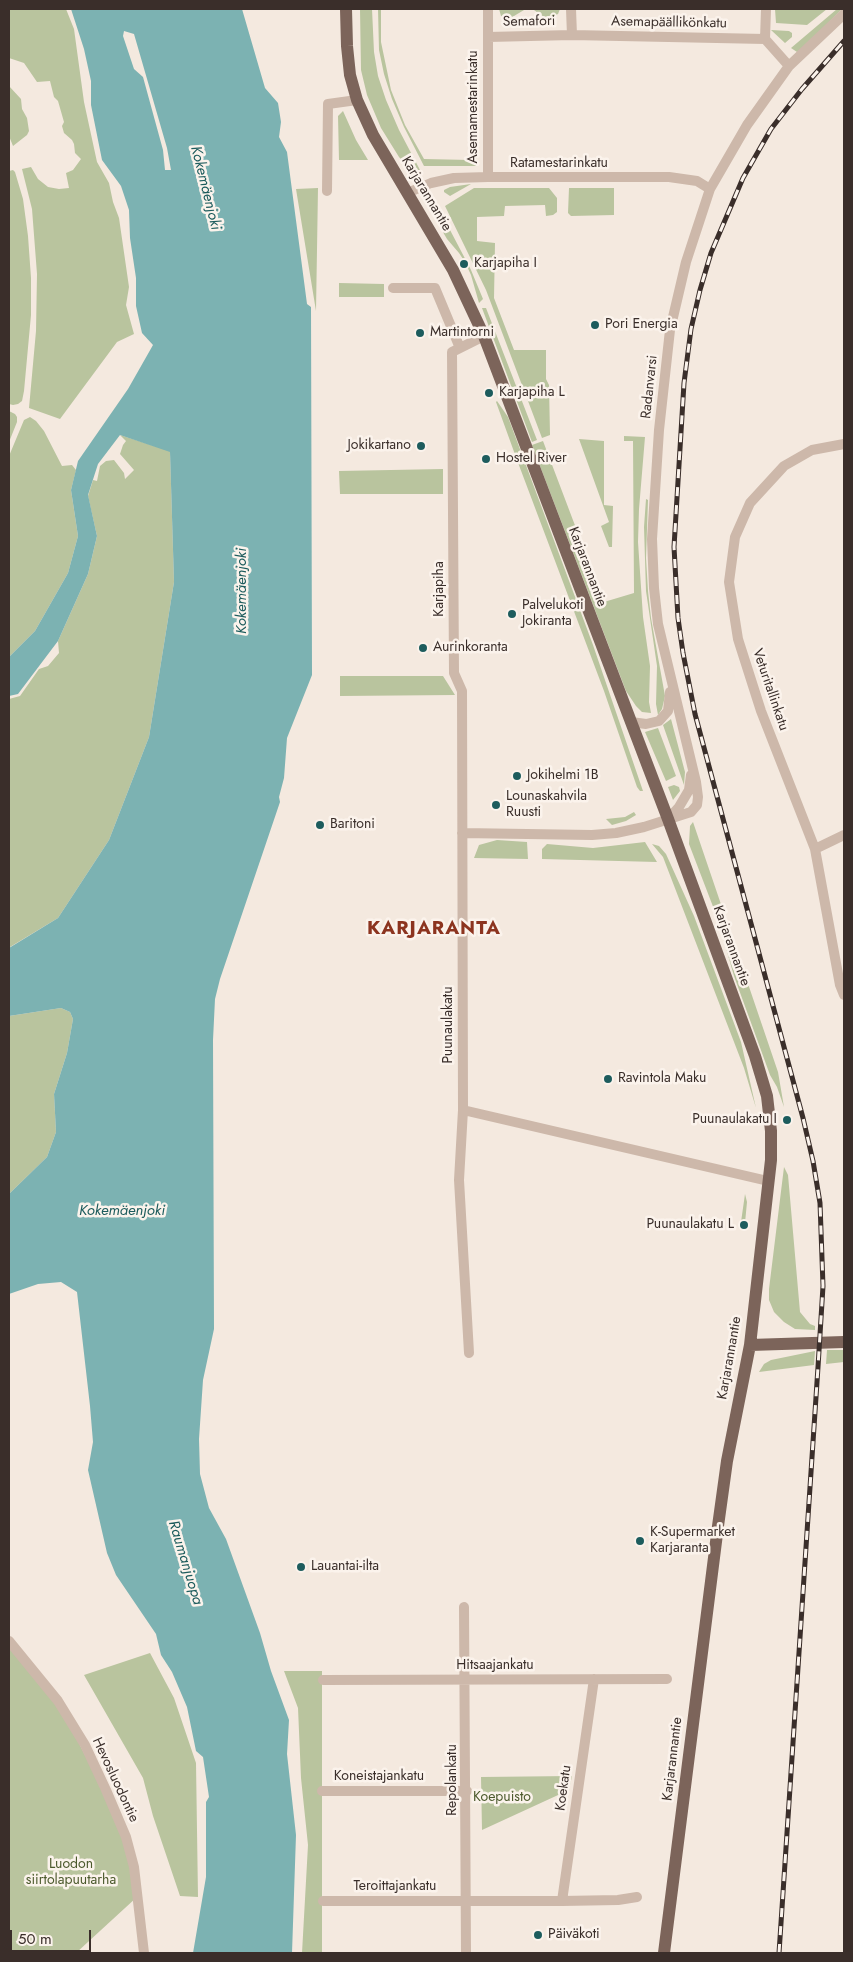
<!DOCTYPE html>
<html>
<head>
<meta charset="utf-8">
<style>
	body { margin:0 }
	#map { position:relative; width:853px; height:1962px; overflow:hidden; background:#f4e9df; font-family:Jost,sans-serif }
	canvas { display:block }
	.frame { position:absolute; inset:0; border:10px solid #3a2e2a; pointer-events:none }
	.scale { position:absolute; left:10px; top:1930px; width:81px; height:22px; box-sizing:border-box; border:2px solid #3a2e2a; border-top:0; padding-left:6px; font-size:15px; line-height:18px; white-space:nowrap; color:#3a2e2a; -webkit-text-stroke:4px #fbf3ec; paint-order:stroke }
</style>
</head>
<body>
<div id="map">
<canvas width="853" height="1962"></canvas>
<div class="frame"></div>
<div class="scale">50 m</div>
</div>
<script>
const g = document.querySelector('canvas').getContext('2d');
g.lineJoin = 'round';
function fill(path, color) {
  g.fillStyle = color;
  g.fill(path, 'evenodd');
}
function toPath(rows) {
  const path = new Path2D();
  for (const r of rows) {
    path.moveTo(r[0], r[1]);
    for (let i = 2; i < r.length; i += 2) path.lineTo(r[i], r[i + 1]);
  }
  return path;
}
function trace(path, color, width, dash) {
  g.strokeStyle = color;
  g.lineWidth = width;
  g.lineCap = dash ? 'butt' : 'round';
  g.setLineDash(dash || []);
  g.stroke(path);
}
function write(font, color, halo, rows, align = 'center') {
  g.font = font + ' Jost,sans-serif';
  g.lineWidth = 5;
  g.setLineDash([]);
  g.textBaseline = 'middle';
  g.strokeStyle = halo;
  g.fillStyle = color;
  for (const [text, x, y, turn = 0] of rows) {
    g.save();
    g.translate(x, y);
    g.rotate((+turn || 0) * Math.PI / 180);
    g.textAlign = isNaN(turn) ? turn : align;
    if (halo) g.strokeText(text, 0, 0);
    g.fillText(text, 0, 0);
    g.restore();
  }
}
const green = toPath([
	[9,9,66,9,74,29,84,102,97,162,109,183,113,202,119,218,129,287,126,305,134,334,117,342,60,419,29,408,36,331,37,274,32,209,22,169,31,167,38,179,48,187,59,189,69,188,66,173,73,170,81,159,75,153,74,144,72,140,64,133,62,126,64,122,58,101,54,97,50,81,37,82,24,63,9,58],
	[360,9,372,9,374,52,378,76,386,100,399,130,420,170,414,170,407,166,399,157,381,128,367,95,361,70],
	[378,9,381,9,381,42,391,90,405,125,424,159,470,160,477,154,476,166,424,166,404,127,392,99,384,74,379,50],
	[499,9,560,9,558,14,547,19,534,10,524,10,509,19,501,16],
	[775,9,827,9,807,25,776,23],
	[837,9,842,9,799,52,797,52,791,48],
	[771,30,789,31,792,33,792,37,785,43],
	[9,86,21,99,22,109,27,118,29,131,27,135,13,146,9,136],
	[343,111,356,140,368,160,339,160,338,116],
	[13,170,15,172,23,199,28,236,31,278,31,315,24,391,22,401,18,404,13,405,9,404,9,171],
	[471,184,450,196,444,192,444,190,450,187],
	[318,188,316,311,296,189],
	[474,188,549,188,557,198,557,212,553,215,546,216,545,205,505,206,504,216,477,217,477,241,495,243,494,298,514,350,546,350,546,379,549,385,550,435,542,438,486,290,445,206],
	[569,188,614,188,614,215,571,216,568,213],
	[439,209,471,270,483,299,479,303,471,275,465,262,459,253,447,239,433,215,434,212],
	[339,283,384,284,384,297,339,297],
	[482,308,486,308,537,440,532,442],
	[497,401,508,417,593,645,643,791,640,791,637,787,604,691,517,460,496,402],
	[9,411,15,414,17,417,17,422,9,442],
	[30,417,36,421,44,431,62,466,72,465,76,470,71,490,78,536,68,573,35,631,9,657,9,456,24,420],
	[120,435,170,451,174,582,149,737,109,840,58,918,10,947,9,699,20,696,39,669,48,666,59,653,58,641,88,574,97,536,88,496,93,480,97,481,100,466,106,461,114,460,124,473,125,479,134,470,120,454,123,445,126,441],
	[624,436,645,437,639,509,638,542,643,617,650,666,649,702,651,713,642,712,636,706,626,691,532,445,543,441,604,602,634,593,633,441,624,441],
	[579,439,604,441,604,505,613,506,612,547,609,547,601,526,609,522],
	[443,469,443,494,340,494,339,471],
	[646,499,648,500,646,558,648,591,651,618,665,696,662,709,658,715,656,704,657,666,646,591,644,527],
	[340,676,443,676,455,695,340,696],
	[671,719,685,772,684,785,663,725],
	[658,728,676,776,666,781,645,732],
	[674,785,679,787,680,791,673,800,668,787],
	[634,812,636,815,626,821,612,825,606,819,625,817],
	[693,822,778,1072,784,1107,777,1087,770,1075,734,976,717,917,689,844,690,826],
	[497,840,527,842,528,859,474,858,479,845],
	[645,842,657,862,542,859,542,849,547,844,593,848],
	[652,844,659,846,666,854,694,916,741,1042,756,1108,744,1068,663,857],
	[61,1008,70,1012,73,1019,67,1053,54,1094,56,1132,47,1157,9,1194,9,1016],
	[784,1167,788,1175,800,1312,810,1324,815,1326,815,1330,795,1329,784,1322,774,1312,769,1300,769,1289],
	[745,1194,747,1202,745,1223,741,1222],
	[827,1350,844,1350,844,1362,826,1364],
	[815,1351,814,1365,759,1372,764,1364,771,1360],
	[9,1641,58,1701,126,1837,137,1897,76,1953,9,1953],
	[150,1653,174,1698,196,1763,198,1897,180,1896,153,1816,143,1778,84,1675],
	[284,1671,322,1671,322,1953,302,1953,308,1845,301,1778,298,1708],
	[572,1776,569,1790,482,1830,481,1777]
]);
const water = toPath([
	[71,9,242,9,265,88,278,103,281,122,279,137,287,152,307,304,311,307,312,675,287,738,284,778,279,797,280,802,220,979,215,999,213,1040,214,1329,203,1380,199,1439,200,1474,209,1508,226,1539,260,1633,271,1671,289,1720,287,1754,296,1835,292,1953,193,1953,206,1877,206,1802,209,1797,203,1757,196,1751,187,1707,172,1672,161,1655,156,1634,116,1575,107,1553,88,1470,93,1442,90,1406,77,1292,61,1282,38,1284,9,1294,9,1194,47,1157,56,1132,54,1094,67,1053,73,1019,70,1012,61,1008,9,1016,9,948,58,918,109,840,149,737,174,582,170,452,120,435,98,464,88,495,97,536,88,574,58,641,18,694,9,696,9,657,35,631,68,573,78,536,71,490,78,461,128,389,153,345,142,333,136,306,136,278,130,238,129,210,121,186,102,160,91,105,91,81,84,49],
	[124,31,134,34,167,148,171,170,165,170,163,150,143,77,134,69,123,36]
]);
const minor = toPath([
	[488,9,488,37,572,35,571,9],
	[572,35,765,39],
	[488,37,488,177],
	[765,39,766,9],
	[789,66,844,14],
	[327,191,328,104,357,100],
	[407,193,431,183,454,178,488,177,669,177,697,181,710,189],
	[393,288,435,288,460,348],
	[484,336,452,352,454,673,462,691,463,1110,768,1181],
	[844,444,812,450,784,466,750,503,735,537,729,582,738,639,761,711,815,849,840,985,844,995],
	[631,722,646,724,659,721,668,711,670,692],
	[669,818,679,807,689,790,691,775],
	[462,833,592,835,616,833,644,827,691,812,697,805,698,797,696,782,658,624,654,588,652,539,659,430,670,330,686,262,710,189,747,125,789,66,765,39],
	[815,849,844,835],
	[463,1110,459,1180,469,1353],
	[464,1607,466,1953],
	[9,1641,58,1701,85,1745,106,1790,126,1837,134,1867,144,1953],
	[323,1680,667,1679],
	[322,1791,467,1791],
	[323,1901,562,1901,594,1679],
	[562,1901,618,1900,637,1897]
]);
const major = toPath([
	[346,9,347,46,350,75,357,100,373,135,453,270,484,336,668,819,755,1056,767,1096,771,1131,771,1160,750,1345,727,1461,718,1526,664,1953],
	[750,1345,844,1342]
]);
const rail = toPath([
	[779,1953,818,1367,823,1286,820,1203,813,1161,803,1118,695,714,683,653,678,618,674,547,684,383,691,329,700,290,711,253,743,178,771,129,802,89,844,41]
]);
const markers = [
	[464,264,5,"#1d5c5d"],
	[595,325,5,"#1d5c5d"],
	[420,333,5,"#1d5c5d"],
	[489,393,5,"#1d5c5d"],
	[421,446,5,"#1d5c5d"],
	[486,459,5,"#1d5c5d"],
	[512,614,5,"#1d5c5d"],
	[423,648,5,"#1d5c5d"],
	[517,776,5,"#1d5c5d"],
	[496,805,5,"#1d5c5d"],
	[320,825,5,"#1d5c5d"],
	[608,1079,5,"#1d5c5d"],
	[787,1120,5,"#1d5c5d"],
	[744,1225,5,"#1d5c5d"],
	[640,1541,5,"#1d5c5d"],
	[301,1567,5,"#1d5c5d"],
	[538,1935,5,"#1d5c5d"]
];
const streetNames = [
	["Semafori",529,22,-1],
	["Asemapäällikönkatu",669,23,1],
	["Asemamestarinkatu",474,107,-90],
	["Ratamestarinkatu",559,164],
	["Karjarannantie",426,194,59],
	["Radanvarsi",650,387,-84],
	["Karjarannantie",587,567,69],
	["Karjapiha",440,589,-90],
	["Veturitallinkatu",770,690,71],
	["Karjarannantie",731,946,70],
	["Puunaulakatu",449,1025,-90],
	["Karjarannantie",730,1358,-80],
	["Hitsaajankatu",495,1666],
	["Karjarannantie",673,1759,-83],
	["Koneistajankatu",379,1777],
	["Hevosluodontie",115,1780,65],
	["Repolankatu",453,1780,-90],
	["Koekatu",564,1788,-82],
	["Teroittajankatu",395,1887]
];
const poiNames = [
	["Karjapiha I",474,264],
	["Pori Energia",605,325],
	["Martintorni",430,333],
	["Karjapiha L",499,393],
	["Jokikartano",411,446,"right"],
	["Hostel River",496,459],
	["Palvelukoti",522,606],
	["Jokiranta",522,622],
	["Aurinkoranta",433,648],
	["Jokihelmi 1B",527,776],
	["Lounaskahvila",506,797],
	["Ruusti",506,813],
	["Baritoni",330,825],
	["Ravintola Maku",618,1079],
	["Puunaulakatu I",777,1120,"right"],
	["Puunaulakatu L",734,1225,"right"],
	["K-Supermarket",650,1533],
	["Karjaranta",650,1549],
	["Lauantai-ilta",311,1567],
	["Päiväkoti",548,1935]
];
const parkNames = [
	["Koepuisto",502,1798],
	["Luodon",71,1865],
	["siirtolapuutarha",71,1881]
];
const waterNames = [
	["Kokemäenjoki",205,188,76],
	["Kokemäenjoki",242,591,-90],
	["Kokemäenjoki",122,1211],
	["Raumanjuopa",185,1563,73]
];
const districtNames = [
	["KARJARANTA",434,929]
];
fill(green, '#b9c49e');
fill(water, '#7cb2b2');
trace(minor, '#cdb8aa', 10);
trace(major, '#7c645a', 12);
trace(rail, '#3a2e2a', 5);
trace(rail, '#fbf3ec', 3, [9]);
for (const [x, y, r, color] of markers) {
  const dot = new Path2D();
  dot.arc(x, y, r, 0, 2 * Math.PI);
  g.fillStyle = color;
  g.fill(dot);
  trace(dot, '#fbf3ec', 2);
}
write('14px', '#3a2e2a', '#fbf3ec', streetNames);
write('14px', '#3a2e2a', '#fbf3ec', poiNames, 'left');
write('14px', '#4b592c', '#fbf3ec', parkNames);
write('italic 15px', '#1d5c5d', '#fbf3ec', waterNames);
g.letterSpacing = '1px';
write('bold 19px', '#8c341f', '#fbf3ec', districtNames);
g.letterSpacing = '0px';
</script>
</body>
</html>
